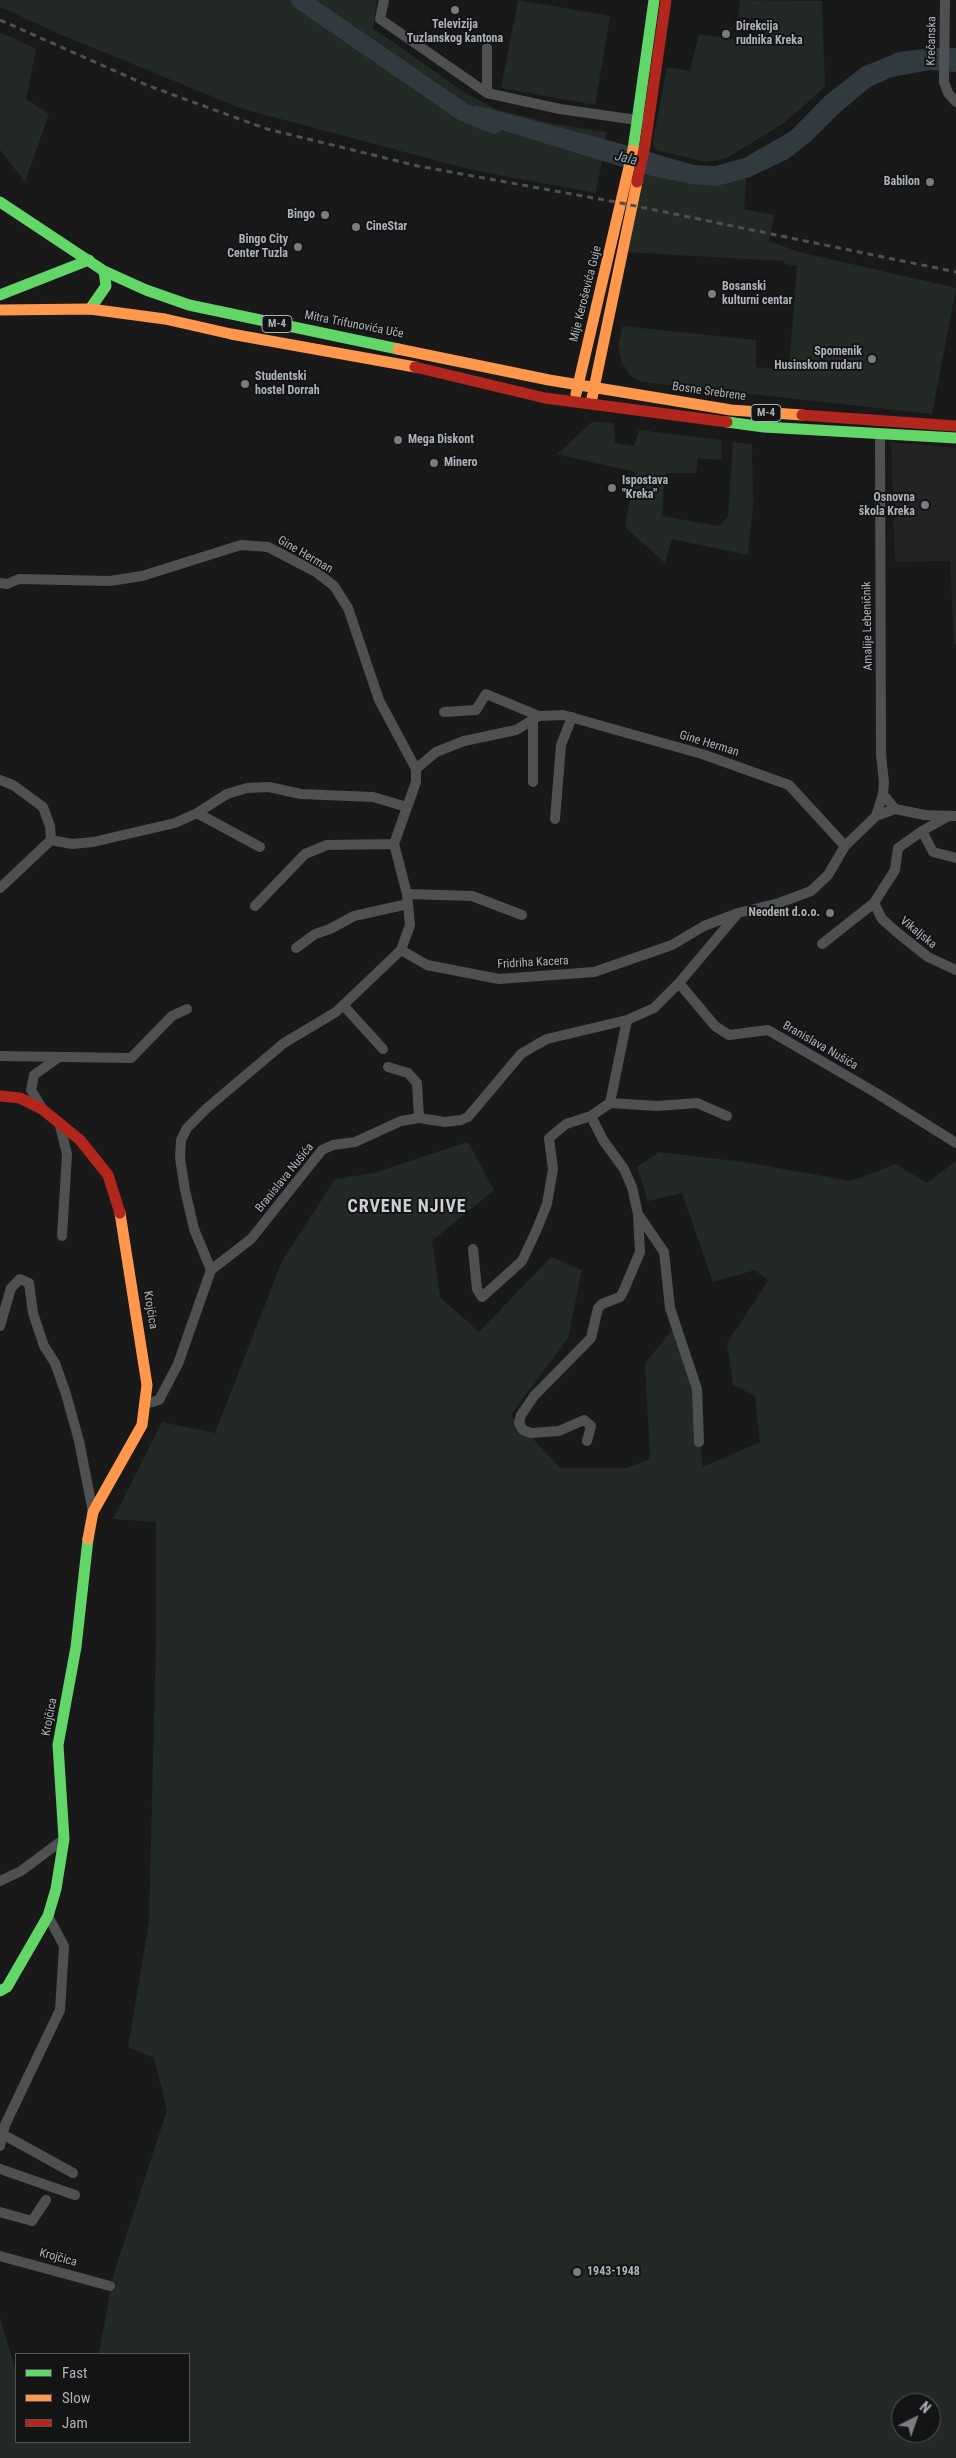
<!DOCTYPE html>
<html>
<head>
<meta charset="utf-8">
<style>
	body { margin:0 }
	#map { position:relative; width:956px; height:2458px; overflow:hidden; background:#19191a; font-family:"Roboto Condensed",sans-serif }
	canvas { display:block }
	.legend { position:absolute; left:15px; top:2353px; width:175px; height:90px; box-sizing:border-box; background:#141415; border:1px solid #515357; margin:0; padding:6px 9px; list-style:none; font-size:15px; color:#acb2b9 }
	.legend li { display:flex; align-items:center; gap:10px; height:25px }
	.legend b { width:25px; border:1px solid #515357 }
	.north { position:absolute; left:891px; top:2393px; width:50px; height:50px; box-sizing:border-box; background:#141415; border:1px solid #515357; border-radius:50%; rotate:41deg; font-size:14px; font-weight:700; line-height:20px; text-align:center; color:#acb2b9 }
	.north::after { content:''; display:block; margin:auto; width:18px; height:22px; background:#797c81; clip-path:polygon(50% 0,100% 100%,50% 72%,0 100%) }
</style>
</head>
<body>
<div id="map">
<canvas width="956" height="2458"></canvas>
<ul class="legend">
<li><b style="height:6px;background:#63d668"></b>Fast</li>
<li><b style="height:6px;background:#ff974d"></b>Slow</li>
<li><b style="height:6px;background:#b3261e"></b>Jam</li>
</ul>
<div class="north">N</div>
</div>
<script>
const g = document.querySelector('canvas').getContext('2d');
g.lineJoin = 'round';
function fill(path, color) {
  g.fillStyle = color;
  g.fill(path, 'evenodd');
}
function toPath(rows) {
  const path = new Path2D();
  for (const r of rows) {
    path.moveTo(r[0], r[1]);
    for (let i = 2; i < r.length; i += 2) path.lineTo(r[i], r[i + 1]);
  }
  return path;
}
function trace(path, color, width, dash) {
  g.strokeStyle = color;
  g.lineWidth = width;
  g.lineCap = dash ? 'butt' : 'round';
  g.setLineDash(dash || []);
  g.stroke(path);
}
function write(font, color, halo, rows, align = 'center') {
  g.font = font + ' "Roboto Condensed",sans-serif';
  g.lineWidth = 4;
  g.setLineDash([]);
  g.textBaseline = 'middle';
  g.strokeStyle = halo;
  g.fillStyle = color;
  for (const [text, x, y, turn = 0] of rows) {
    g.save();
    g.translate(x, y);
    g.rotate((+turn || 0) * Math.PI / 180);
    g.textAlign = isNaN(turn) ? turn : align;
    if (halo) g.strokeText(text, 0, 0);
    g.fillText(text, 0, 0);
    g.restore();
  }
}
const built = toPath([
	[891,442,956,448,956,644,954,644,950,561,895,562]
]);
const green = toPath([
	[0,0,377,0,373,28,461,90,495,109,554,124,607,132,596,193,472,170,243,109,71,39,0,7],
	[518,0,610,16,595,105,501,88],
	[740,0,822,1,825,87,784,123,727,158,706,162,656,150,653,141,667,67,690,71,699,34,763,44,769,19,738,17],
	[0,32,36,49,26,99,49,114,25,182,0,150],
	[641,163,694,175,747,167,744,209,774,215,769,241,799,252,956,288,932,414,641,382,631,376,622,363,618,345,623,326,756,340,756,367,789,370,797,266,785,264,784,261,623,252],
	[592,422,614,423,615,443,634,446,639,430,721,440,722,460,698,458,696,473,665,473,662,516,719,526,728,516,733,442,752,444,753,507,748,555,672,539,665,563,625,527,635,472,557,454],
	[468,1142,494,1190,432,1241,440,1297,479,1332,551,1257,582,1270,568,1338,511,1415,560,1468,627,1468,650,1459,645,1363,673,1329,697,1395,703,1467,760,1442,755,1396,733,1385,727,1343,768,1281,755,1270,713,1282,682,1193,648,1201,637,1167,659,1152,744,1162,851,1181,896,1164,927,1183,956,1161,956,2458,0,2458,0,2318,16,2371,16,2442,189,2442,189,2354,99,2354,113,2276,167,2110,154,2058,128,2047,149,1921,156,1636,156,1522,113,1519,162,1422,215,1433,282,1261,335,1179,374,1173],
	[901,2403,931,2403,931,2433,901,2433]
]);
const water = toPath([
	[932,48,956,48,956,72,930,70,892,77,870,87,839,113,811,141,788,159,750,177,717,186,691,184,652,176,508,132,471,118,475,105,611,141,694,165,715,166,744,158,791,131,824,97,862,67,899,52]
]);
const river = toPath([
	[300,0,463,112,494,125]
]);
const street = toPath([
	[384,0,380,19,487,93,560,109,644,121],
	[945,0,944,82,948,93,956,102],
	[487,48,487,93],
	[0,583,7,584,19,579,110,581,142,576,241,545,268,547,316,572,334,586,348,608,379,700,416,769,416,782,394,844,407,894,410,925,401,950],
	[444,712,476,710,486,694,539,716],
	[416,769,436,752,464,741,516,730,539,716,563,715,702,754,789,785,845,846],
	[0,780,13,785,43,807,50,826,51,840,0,888],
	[533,782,533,721],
	[883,794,895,809,925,815,956,816],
	[197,813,260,847],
	[876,816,883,794,884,783,881,754,880,435],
	[947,817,922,831,898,848,895,870,874,903,882,919,899,934,928,957,956,970],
	[555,819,561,745,572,717],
	[922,831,933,852,956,858],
	[51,840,72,844,93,842,175,823,197,813,227,794,247,788,269,787,301,794,373,797,407,807],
	[407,894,472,896,522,915],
	[255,906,305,854,327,845,394,844],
	[822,944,874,903],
	[296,948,315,934,330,929,354,916,408,904],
	[679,983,715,1026,729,1035,768,1030,878,1094,956,1143],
	[343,1005,383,1049],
	[0,1056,131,1058,172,1016,187,1009],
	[388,1067,408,1073,417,1083,419,1118],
	[610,1103,657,1106,697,1103,727,1116],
	[42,1108,31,1090,34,1075,59,1057],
	[591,1116,603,1140,624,1169,632,1187,638,1214,664,1252,670,1308,697,1389,699,1442],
	[59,1122,67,1154,62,1236],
	[473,1249,477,1289,482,1297,522,1261,537,1229,547,1204,553,1169,549,1138,566,1124,591,1116,610,1103,627,1020],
	[211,1270,194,1229,185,1190,180,1158,181,1140,187,1128,207,1108,284,1043,336,1012,401,950,427,965,499,979,594,972,672,945,704,926,738,913,779,903,811,891,828,875,845,846,876,816,895,809],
	[211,1270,251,1239,322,1150,333,1145,355,1142,401,1121,419,1118,445,1122,461,1120,468,1117,521,1054,536,1045,547,1039,627,1020,654,1008,679,983,738,913],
	[0,1326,11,1288,20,1279,29,1283,33,1313,44,1346,55,1363,66,1394,79,1441,93,1512],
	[145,1404,159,1400,178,1364,211,1270],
	[587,1441,591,1426,584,1420,559,1431,531,1433,523,1430,519,1423,521,1415,534,1396,591,1338,598,1308,602,1304,620,1297,623,1292,640,1252,638,1214],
	[0,1881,21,1871,64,1839],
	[2,2134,73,2173],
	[0,2146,5,2125,60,2010,64,1946,48,1916],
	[0,2169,75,2195],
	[0,2212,32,2221,46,2200],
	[0,2256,110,2286]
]);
const fast = toPath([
	[633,150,654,0],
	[0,202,104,271,146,290,189,305,398,349],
	[0,295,89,260],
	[90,309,106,286,104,271],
	[727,422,764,427,956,438],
	[0,1991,7,1987,48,1916,56,1889,64,1839,58,1745,76,1647,88,1539]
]);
const slow = toPath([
	[0,310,90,309,165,319,231,334,415,367],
	[398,349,549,380,731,410,802,415],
	[576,394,633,150],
	[592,398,637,182],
	[88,1539,93,1512,142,1425,147,1385,120,1213]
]);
const jam = toPath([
	[637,182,645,145,666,0],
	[415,367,545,398,727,422],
	[802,415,956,426],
	[0,1096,20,1098,42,1109,80,1140,108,1175,120,1213]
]);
const rail = toPath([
	[0,20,149,86,267,129,418,166,621,203,956,272]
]);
const markers = [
	[455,10,5,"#797c81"],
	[726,34,5,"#797c81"],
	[930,182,5,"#797c81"],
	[325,215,5,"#797c81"],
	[356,227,5,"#797c81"],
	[298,247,5,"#797c81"],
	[712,294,5,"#797c81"],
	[872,359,5,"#797c81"],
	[245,384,5,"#797c81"],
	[398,440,5,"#797c81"],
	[434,463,5,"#797c81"],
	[612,488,5,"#797c81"],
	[925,505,5,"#797c81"],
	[830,913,5,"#797c81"],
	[577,2272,5,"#797c81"]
];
const shields = [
	[277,324,30],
	[766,413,30]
];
const shieldNames = [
	["M-4",277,324],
	["M-4",766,413]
];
const poiNames = [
	["Televizija",455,25,"center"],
	["Tuzlanskog kantona",455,39,"center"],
	["Direkcija",736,27],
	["rudnika Kreka",736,41],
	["Babilon",920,182,"right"],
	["Bingo",315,215,"right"],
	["CineStar",366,227],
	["Bingo City",288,240,"right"],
	["Center Tuzla",288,254,"right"],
	["Bosanski",722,287],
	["kulturni centar",722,301],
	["Spomenik",862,352,"right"],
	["Husinskom rudaru",862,366,"right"],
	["Studentski",255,377],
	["hostel Dorrah",255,391],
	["Mega Diskont",408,440],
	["Minero",444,463],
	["Ispostava",622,481],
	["\"Kreka\"",622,495],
	["Osnovna",915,498,"right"],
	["škola Kreka",915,512,"right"],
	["Neodent d.o.o.",820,913,"right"],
	["1943-1948",587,2272]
];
const streetNames = [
	["Krečanska",932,41,-89],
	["Mije Keroševića Guje",586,294,-76],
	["Mitra Trifunovića Uče",354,325,11],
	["Bosne Srebrene",709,392,8],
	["Gine Herman",305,555,30],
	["Amalije Lebeničnik",868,626,-91],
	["Gine Herman",709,744,17],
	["Vikaljska",918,933,39],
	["Fridriha Kacera",533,963,-3],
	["Branislava Nušića",820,1046,30],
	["Branislava Nušića",285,1178,-51],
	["Krojčica",150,1310,81],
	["Krojčica",50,1717,-79],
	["Krojčica",58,2258,15]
];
const waterNames = [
	["Jala",626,159,13]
];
const districtNames = [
	["CRVENE NJIVE",407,1207]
];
fill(built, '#232325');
fill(green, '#232924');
fill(water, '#313a3e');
trace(river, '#313a3e', 18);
trace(street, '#4e5052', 10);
trace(fast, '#63d668', 11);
trace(slow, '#ff974d', 11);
trace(jam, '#b3261e', 11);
trace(rail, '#4e5052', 3, [6, 5]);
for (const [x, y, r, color] of markers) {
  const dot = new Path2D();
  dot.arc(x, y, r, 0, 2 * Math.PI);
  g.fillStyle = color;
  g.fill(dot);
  trace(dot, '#141415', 2);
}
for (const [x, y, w] of shields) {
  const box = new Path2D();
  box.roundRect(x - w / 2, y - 8.5, w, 17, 4);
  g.fillStyle = '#141415';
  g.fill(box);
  trace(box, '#acb2b9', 1);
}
write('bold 11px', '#acb2b9', null, shieldNames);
write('bold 12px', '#acb2b9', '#141415', poiNames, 'left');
write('12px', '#acb2b9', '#141415', streetNames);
write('italic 14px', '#87a3b0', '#141415', waterNames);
g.letterSpacing = '1px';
write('bold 18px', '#cdd0d5', '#141415', districtNames);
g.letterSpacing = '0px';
</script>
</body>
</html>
